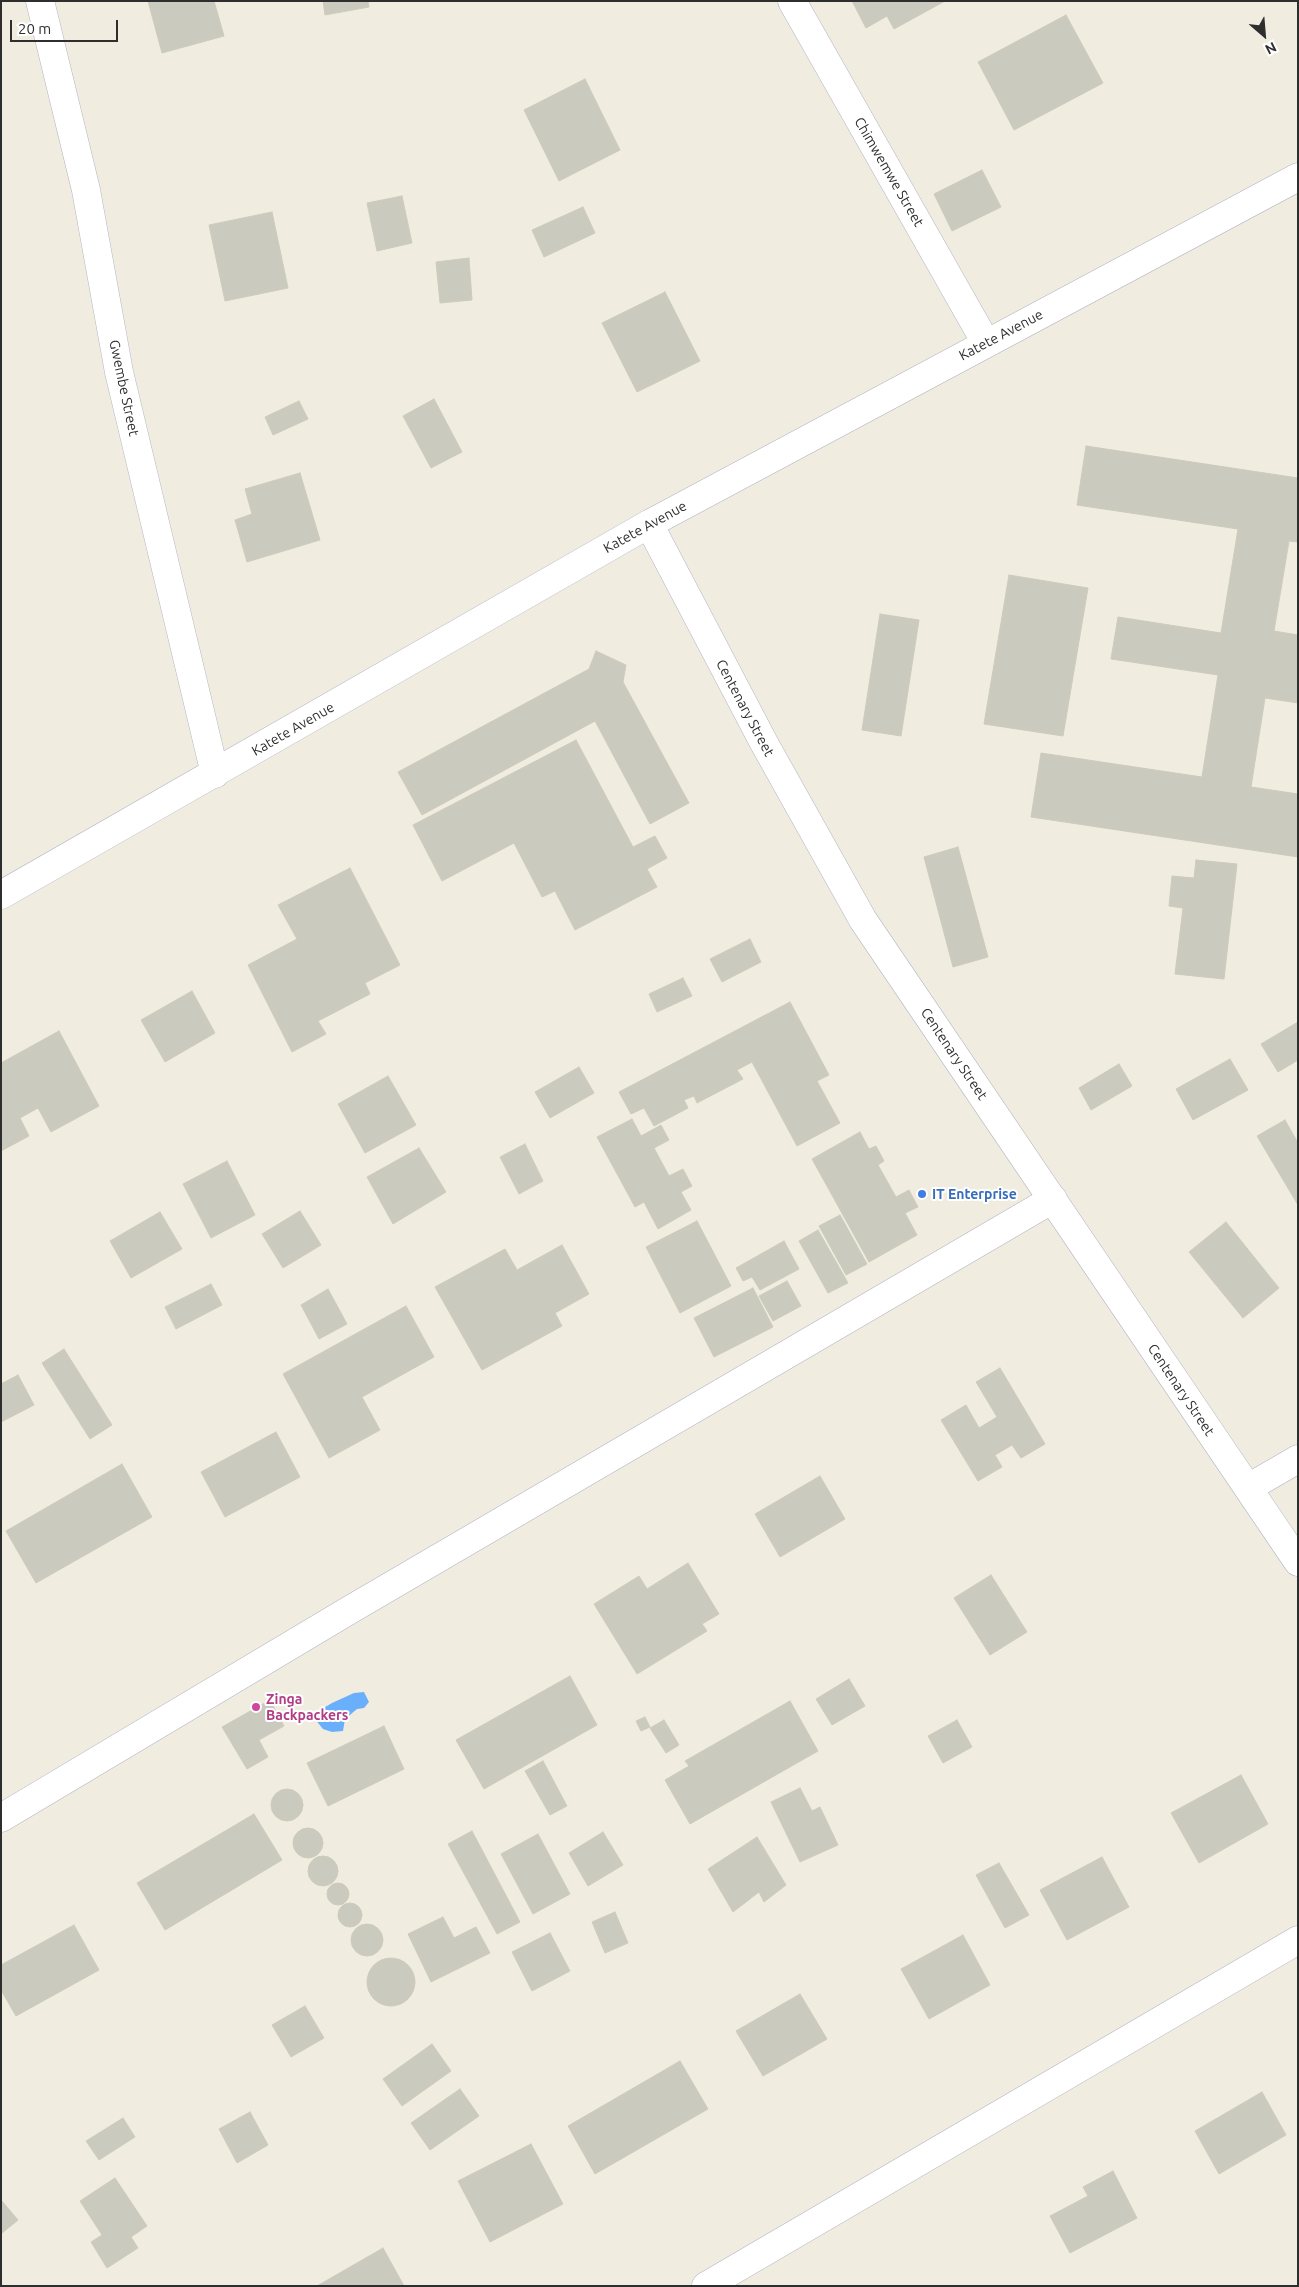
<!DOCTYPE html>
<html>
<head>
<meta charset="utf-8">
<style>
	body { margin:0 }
	#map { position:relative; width:1299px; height:2287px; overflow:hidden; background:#f0ede0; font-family:Ubuntu,sans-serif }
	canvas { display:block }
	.frame { position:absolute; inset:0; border:2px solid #2e2e2e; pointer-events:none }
	.north { position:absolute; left:1239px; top:10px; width:50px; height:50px; -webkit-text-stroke:4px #fff; paint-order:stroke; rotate:153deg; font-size:14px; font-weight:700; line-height:20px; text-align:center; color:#2e2e2e }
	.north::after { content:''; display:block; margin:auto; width:18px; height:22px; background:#2e2e2e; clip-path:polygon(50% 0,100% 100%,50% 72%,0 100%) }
	.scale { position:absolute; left:10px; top:20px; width:108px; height:22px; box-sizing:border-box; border:2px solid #2e2e2e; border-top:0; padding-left:6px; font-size:15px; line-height:18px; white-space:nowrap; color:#2e2e2e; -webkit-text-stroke:4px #fff; paint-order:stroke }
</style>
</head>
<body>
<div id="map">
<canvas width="1299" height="2287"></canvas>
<div class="frame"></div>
<div class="north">N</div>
<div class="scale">20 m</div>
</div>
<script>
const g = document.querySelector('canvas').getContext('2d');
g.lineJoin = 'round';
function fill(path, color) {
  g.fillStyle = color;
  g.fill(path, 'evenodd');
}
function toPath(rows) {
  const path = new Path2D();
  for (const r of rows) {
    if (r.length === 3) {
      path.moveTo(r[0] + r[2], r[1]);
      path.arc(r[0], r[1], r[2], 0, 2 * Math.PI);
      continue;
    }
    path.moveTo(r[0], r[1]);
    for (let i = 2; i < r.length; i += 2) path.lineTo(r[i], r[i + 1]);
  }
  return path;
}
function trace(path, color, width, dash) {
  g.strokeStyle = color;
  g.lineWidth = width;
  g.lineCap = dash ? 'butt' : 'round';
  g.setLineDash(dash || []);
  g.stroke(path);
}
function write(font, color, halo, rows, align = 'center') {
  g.font = font + ' Ubuntu,sans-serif';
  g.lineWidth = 4;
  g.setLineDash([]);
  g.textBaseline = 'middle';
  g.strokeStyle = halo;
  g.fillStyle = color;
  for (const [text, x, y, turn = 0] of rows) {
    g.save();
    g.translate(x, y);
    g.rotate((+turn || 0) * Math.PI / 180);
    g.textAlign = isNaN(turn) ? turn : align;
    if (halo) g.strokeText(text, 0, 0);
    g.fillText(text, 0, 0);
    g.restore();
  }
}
const water = toPath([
	[364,1692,369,1702,364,1708,357,1709,345,1719,343,1731,332,1732,323,1729,314,1718,315,1713,332,1703,354,1693]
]);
const building = toPath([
	[148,1,214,1,224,36,162,53,148,1],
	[323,1,368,1,369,7,325,15,323,1],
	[852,1,945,1,894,29,887,16,866,28,852,1],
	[1066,15,1103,83,1014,130,978,62,1066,15],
	[585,79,620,150,559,181,524,110,585,79],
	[982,170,1001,207,952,231,934,194,982,170],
	[402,196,412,243,377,251,367,203,402,196],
	[583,207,595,233,544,257,532,230,583,207],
	[272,212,288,288,225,301,209,225,272,212],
	[469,258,472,300,440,303,436,262,469,258],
	[665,292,700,361,637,392,602,323,665,292],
	[434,399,462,452,431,468,403,416,434,399],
	[299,401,308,419,273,435,265,417,299,401],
	[1086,446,1298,478,1298,542,1289,541,1274,631,1298,635,1298,703,1265,698,1251,787,1298,794,1298,857,1031,817,1041,753,1202,777,1218,675,1111,659,1118,617,1221,633,1238,529,1077,505,1086,446],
	[300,473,320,540,247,562,235,520,252,514,245,489,300,473],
	[1009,575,1088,588,1063,736,984,724,1009,575],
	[880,614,919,620,901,736,862,730,880,614],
	[596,651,626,665,623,682,689,803,650,824,595,721,422,815,398,772,589,669,596,651],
	[576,740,633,847,655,836,667,858,647,869,657,887,575,930,555,891,542,897,514,843,442,881,413,825,576,740],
	[958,847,988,957,953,967,924,857,958,847],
	[1196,860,1237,864,1224,979,1175,974,1183,908,1169,906,1172,876,1194,878,1196,860],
	[350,868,400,965,365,983,370,994,318,1021,326,1034,292,1052,248,965,297,939,278,905,350,868],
	[750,939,761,962,722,982,710,959,750,939],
	[683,978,692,996,657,1012,649,994,683,978],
	[192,991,215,1033,165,1062,141,1020,192,991],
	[790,1002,829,1075,817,1081,840,1123,797,1146,752,1062,737,1070,743,1079,697,1103,694,1096,684,1100,688,1108,654,1126,644,1108,631,1114,619,1092,790,1002],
	[1298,1022,1298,1060,1278,1072,1261,1044,1298,1022],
	[59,1031,99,1106,51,1132,38,1108,20,1118,29,1136,1,1151,1,1063,59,1031],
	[1230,1059,1248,1090,1193,1120,1176,1089,1230,1059],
	[1119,1064,1132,1086,1091,1110,1079,1088,1119,1064],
	[579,1067,594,1093,550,1118,535,1092,579,1067],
	[388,1076,416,1125,365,1153,338,1104,388,1076],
	[632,1119,641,1136,661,1125,669,1140,654,1148,669,1176,683,1169,692,1186,681,1192,691,1210,658,1229,644,1202,635,1207,597,1137,632,1119],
	[1285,1120,1298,1143,1298,1205,1257,1136,1285,1120],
	[860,1132,869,1149,876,1146,884,1161,878,1165,896,1197,909,1190,918,1207,905,1213,917,1235,869,1262,812,1159,860,1132],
	[525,1144,543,1181,519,1194,500,1157,525,1144],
	[419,1148,446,1192,393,1224,367,1177,419,1148],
	[227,1161,255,1215,211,1238,183,1184,227,1161],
	[300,1211,321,1245,283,1268,262,1234,300,1211],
	[160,1212,182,1249,131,1278,110,1241,160,1212],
	[840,1215,867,1264,846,1275,819,1226,840,1215],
	[697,1221,731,1286,680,1313,646,1247,697,1221],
	[1226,1222,1279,1288,1243,1318,1189,1252,1226,1222],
	[818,1230,848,1283,828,1293,799,1241,818,1230],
	[784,1241,799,1269,760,1290,752,1277,743,1281,736,1268,784,1241],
	[562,1245,589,1294,555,1313,562,1326,482,1370,435,1287,505,1249,517,1270,562,1245],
	[787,1281,801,1306,773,1321,759,1296,787,1281],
	[211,1284,222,1305,176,1329,165,1307,211,1284],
	[753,1288,773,1327,714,1357,694,1318,753,1288],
	[328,1289,347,1324,319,1339,301,1305,328,1289],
	[406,1306,434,1357,362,1397,380,1430,329,1458,283,1374,406,1306],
	[64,1349,112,1425,90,1439,42,1363,64,1349],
	[1000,1368,1045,1444,1021,1458,1012,1445,995,1455,1002,1467,978,1481,941,1420,966,1405,979,1428,997,1417,976,1382,1000,1368],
	[18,1375,34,1405,1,1422,1,1384,18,1375],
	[276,1432,300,1477,225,1517,201,1472,276,1432],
	[122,1464,152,1517,36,1583,6,1531,122,1464],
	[820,1476,845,1519,780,1557,755,1514,820,1476],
	[688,1563,719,1614,702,1624,707,1631,637,1674,594,1604,639,1576,647,1589,688,1563],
	[991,1575,1027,1632,990,1655,954,1598,991,1575],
	[570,1676,597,1725,484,1789,456,1740,570,1676],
	[849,1679,865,1706,832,1725,816,1699,849,1679],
	[270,1700,284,1726,259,1740,268,1757,247,1769,222,1727,270,1700],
	[790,1701,818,1751,690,1824,665,1780,689,1766,685,1761,790,1701],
	[645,1717,650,1727,641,1731,636,1721,645,1717],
	[664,1720,679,1745,666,1753,650,1728,664,1720],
	[957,1720,972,1747,943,1763,928,1736,957,1720],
	[384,1726,404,1769,328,1806,307,1763,384,1726],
	[543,1761,567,1806,550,1815,525,1771,543,1761],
	[1241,1775,1268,1824,1199,1863,1171,1813,1241,1775],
	[800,1788,812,1811,820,1807,838,1845,800,1862,771,1802,800,1788],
	[287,1805,16],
	[254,1814,282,1860,165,1930,137,1883,254,1814],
	[308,1843,15],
	[472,1831,520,1922,497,1934,448,1844,472,1831],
	[603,1832,623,1865,588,1886,569,1853,603,1832],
	[538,1834,570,1894,533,1914,501,1854,538,1834],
	[757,1837,786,1885,764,1902,759,1892,733,1912,708,1869,757,1837],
	[323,1871,15],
	[1102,1857,1129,1907,1067,1940,1040,1890,1102,1857],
	[999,1863,1029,1915,1005,1928,976,1875,999,1863],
	[338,1894,11],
	[350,1915,12],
	[615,1912,628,1943,605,1953,592,1922,615,1912],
	[443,1917,454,1938,476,1927,490,1953,431,1982,408,1934,443,1917],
	[367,1940,16],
	[74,1925,99,1970,16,2016,1,1990,1,1965,74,1925],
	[550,1933,570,1971,532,1991,512,1952,550,1933],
	[963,1935,990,1985,929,2019,901,1969,963,1935],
	[391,1982,24],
	[800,1994,827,2039,763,2076,736,2031,800,1994],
	[305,2006,324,2038,291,2057,272,2025,305,2006],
	[432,2044,451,2071,402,2106,383,2079,432,2044],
	[680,2061,708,2109,595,2174,568,2126,680,2061],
	[460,2089,479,2116,430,2150,411,2123,460,2089],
	[1262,2092,1286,2135,1219,2174,1195,2131,1262,2092],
	[250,2112,268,2145,237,2163,219,2129,250,2112],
	[123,2118,135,2137,99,2160,86,2141,123,2118],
	[531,2144,563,2204,490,2242,458,2181,531,2144],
	[1113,2171,1137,2218,1070,2253,1050,2216,1088,2196,1083,2187,1113,2171],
	[115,2178,147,2226,131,2237,138,2248,107,2268,91,2242,102,2235,80,2201,115,2178],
	[1,2200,18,2220,1,2234,1,2200],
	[383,2248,404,2286,317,2286,383,2248]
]);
const street = toPath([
	[40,1,86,190,119,372,215,774],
	[792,1,986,343],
	[649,524,764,743,863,920,1298,1562],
	[1248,1488,1298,1459],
	[1,1818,353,1608,1053,1199],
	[706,2286,1298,1940]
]);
const secondary = toPath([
	[1,895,649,524,1298,177]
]);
const markers = [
	[922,1194,5,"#3f7fe0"],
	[256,1707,5,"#d1479c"]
];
const streetNames = [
	["Chimwemwe Street",889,172,60],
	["Katete Avenue",1001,335,-28],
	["Gwembe Street",124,388,78],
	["Katete Avenue",645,527,-29],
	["Centenary Street",745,708,62],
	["Katete Avenue",293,729,-30],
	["Centenary Street",954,1054,56],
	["Centenary Street",1181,1390,56]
];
const shopNames = [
	["IT Enterprise",932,1194]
];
const hotelNames = [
	["Zinga",266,1699],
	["Backpackers",266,1715]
];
fill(water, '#69affc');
fill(building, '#cbcabe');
trace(building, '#cdcbb8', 1);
trace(street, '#b4b3c3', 29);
trace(secondary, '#b4b3c3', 29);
trace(street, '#fff', 28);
trace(secondary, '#fff', 28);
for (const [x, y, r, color] of markers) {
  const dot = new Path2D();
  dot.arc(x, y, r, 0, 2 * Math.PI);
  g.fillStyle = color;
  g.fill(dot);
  trace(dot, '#fff', 2);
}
write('14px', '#2e2e2e', '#fff', streetNames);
write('bold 14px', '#366cbe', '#fff', shopNames, 'left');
write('bold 14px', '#b23c85', '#fff', hotelNames, 'left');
</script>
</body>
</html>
